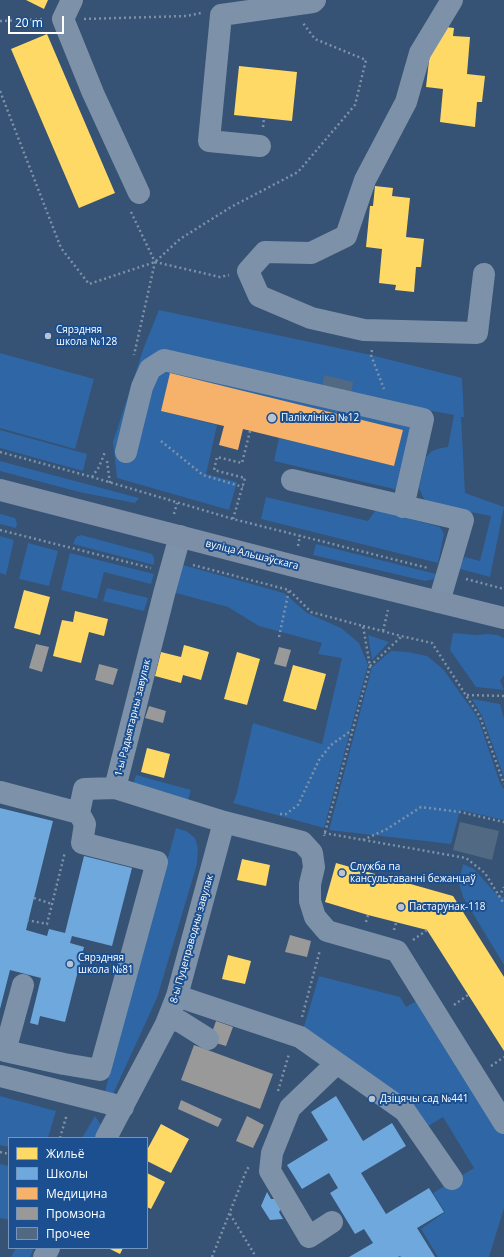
<!DOCTYPE html>
<html>
<head>
<meta charset="utf-8">
<style>
	body { margin:0 }
	#map { position:relative; width:504px; height:1257px; overflow:hidden; background:#365274; font-family:"Open Sans",sans-serif }
	canvas { display:block }
	.legend { position:absolute; left:8px; top:1137px; width:140px; height:112px; box-sizing:border-box; background:#1b4f8f; border:1px solid #7695bc; margin:0; padding:5px 7px; list-style:none; font-size:12px; color:#fff }
	.legend li { display:flex; align-items:center; gap:8px; height:20px }
	.legend b { width:20px; border:1px solid #7695bc }
	.scale { position:absolute; left:8px; top:16px; width:56px; height:18px; box-sizing:border-box; border:2px solid #fff; border-top:0; padding-left:5px; font-size:12px; line-height:14px; white-space:nowrap; color:#fff; -webkit-text-stroke:3px #1b4f8f; paint-order:stroke }
</style>
</head>
<body>
<div id="map">
<canvas width="504" height="1257"></canvas>
<ul class="legend">
<li><b style="height:11px;background:#ffd966"></b>Жильё</li>
<li><b style="height:11px;background:#6fa8dc"></b>Школы</li>
<li><b style="height:11px;background:#f6b26b"></b>Медицина</li>
<li><b style="height:11px;background:#999"></b>Промзона</li>
<li><b style="height:11px;background:#526984"></b>Прочее</li>
</ul>
<div class="scale">20 m</div>
</div>
<script>
const g = document.querySelector('canvas').getContext('2d');
g.lineJoin = 'round';
function fill(path, color) {
  g.fillStyle = color;
  g.fill(path, 'evenodd');
}
function toPath(rows) {
  const path = new Path2D();
  for (const r of rows) {
    path.moveTo(r[0], r[1]);
    for (let i = 2; i < r.length; i += 2) path.lineTo(r[i], r[i + 1]);
  }
  return path;
}
function trace(path, color, width, dash) {
  g.strokeStyle = color;
  g.lineWidth = width;
  g.lineCap = dash ? 'butt' : 'round';
  g.setLineDash(dash || []);
  g.stroke(path);
}
function write(font, color, halo, rows, align = 'center') {
  g.font = font + ' "Open Sans",sans-serif';
  g.lineWidth = 4;
  g.setLineDash([]);
  g.textBaseline = 'middle';
  g.strokeStyle = halo;
  g.fillStyle = color;
  for (const [text, x, y, turn = 0] of rows) {
    g.save();
    g.translate(x, y);
    g.rotate((+turn || 0) * Math.PI / 180);
    g.textAlign = isNaN(turn) ? turn : align;
    if (halo) g.strokeText(text, 0, 0);
    g.fillText(text, 0, 0);
    g.restore();
  }
}
const green = toPath([
	[159,310,371,355,462,378,464,417,461,417,465,493,504,507,490,577,457,568,465,557,480,561,491,516,430,504,424,499,419,488,426,457,432,451,441,448,448,447,454,415,416,408,398,490,274,461,279,438,394,466,403,430,171,374,161,411,217,425,206,474,237,482,229,510,117,478,113,442,144,347],
	[0,353,94,379,75,449,0,428],
	[0,430,87,454,83,471,0,448],
	[0,461,139,498,135,503,79,492,0,471],
	[266,497,368,521,376,510,440,527,444,534,438,563,261,519],
	[0,514,15,518,17,523,16,528,0,524],
	[81,535,152,554,154,558,154,565,73,544,76,537],
	[0,536,14,540,6,575,0,573],
	[28,543,58,551,49,586,19,579],
	[316,544,436,574,434,579,425,581,313,555],
	[70,553,154,574,151,584,104,572,97,599,61,590],
	[183,565,284,593,307,613,341,628,359,643,368,665,324,828,233,803,236,796,253,723,322,744,342,658,318,654,322,643,259,626,228,607,176,593],
	[107,588,148,598,144,611,103,601],
	[453,633,476,635,487,634,497,635,504,638,504,675,500,681,504,690,476,687,450,650],
	[368,635,389,642,372,660],
	[391,651,408,652,427,656,443,669,478,718,500,783,504,789,504,820,460,810,451,844,329,830,372,667],
	[472,699,500,704,504,719,504,777,482,716],
	[136,775,191,790,187,803,132,788],
	[176,828,186,831,195,838,198,848,197,864,157,998,113,1094,104,1095],
	[463,864,474,869,499,897,504,897,504,965,463,897,459,883],
	[319,976,400,997,406,1007,422,998,504,1128,504,1208,489,1257,438,1257,421,1229,445,1212,433,1193,474,1168,443,1117,425,1128,303,1030],
	[0,1096,56,1111,48,1138,9,1138,9,1147,0,1145],
	[95,1116,101,1125,94,1138,82,1138],
	[0,1164,9,1166,9,1220,0,1218],
	[16,1248,34,1248,30,1257,11,1257]
]);
const homes = toPath([
	[26,0,48,0,44,9],
	[437,26,454,28,453,36,470,37,467,74,485,76,482,102,477,102,475,127,440,122,443,89,426,87,431,43],
	[47,34,115,193,79,208,11,49],
	[239,66,297,72,292,121,234,115],
	[375,186,393,188,392,196,410,198,406,237,424,239,421,267,416,267,414,292,395,290,396,285,379,283,382,249,366,247,370,206,373,206],
	[24,590,50,597,40,635,14,628],
	[75,611,108,619,104,636,89,632,81,663,53,656,62,620,73,622],
	[184,645,209,652,201,680,183,675,181,683,155,676,161,652,181,657],
	[237,652,260,659,247,705,224,699],
	[293,665,326,674,316,710,283,701],
	[147,748,170,754,164,778,141,772],
	[242,859,270,865,266,886,237,880],
	[336,863,453,896,504,977,504,1051,427,930,368,915,325,902],
	[228,955,251,961,245,984,222,979],
	[161,1124,189,1139,171,1173,147,1161,147,1150],
	[147,1173,165,1182,151,1209,147,1207],
	[108,1248,123,1248,120,1254]
]);
const schools = toPath([
	[0,808,53,821,26,930,47,936,49,929,65,933,84,856,132,868,112,946,72,936,70,943,84,947,65,1022,40,1016,38,1025,30,1023,41,978,10,970,0,1009],
	[336,1096,363,1141,392,1123,406,1146,361,1173,386,1214,429,1188,444,1212,417,1228,435,1257,401,1257,400,1256,398,1257,349,1257,373,1243,364,1229,355,1234,330,1193,338,1188,329,1173,302,1189,287,1165,328,1140,311,1112],
	[267,1192,271,1199,279,1199,283,1205,279,1212,283,1219,270,1220,261,1206]
]);
const health = toPath([
	[170,373,403,430,394,466,243,429,238,450,219,445,224,426,161,411]
]);
const industry = toPath([
	[36,644,49,647,42,672,29,668],
	[279,647,291,650,286,667,274,664],
	[99,664,118,669,113,685,95,680],
	[149,706,166,711,163,723,145,718],
	[290,935,311,941,307,957,285,952],
	[216,1021,233,1027,226,1046,209,1041],
	[194,1045,273,1074,260,1109,181,1080],
	[181,1100,222,1119,218,1127,178,1109],
	[247,1116,264,1125,253,1148,236,1141]
]);
const building = toPath([
	[324,375,353,382,351,396,322,390],
	[460,822,499,831,492,860,453,850]
]);
const path = toPath([
	[84,19,186,16,201,13],
	[0,21,43,19],
	[0,91,61,248,89,284,155,262,180,239,231,207,298,172,355,105,366,60,315,39,303,23],
	[263,127,264,118],
	[131,212,155,262,134,355],
	[155,262,220,277,229,275],
	[372,350,371,355,384,389],
	[161,441,203,475,243,487],
	[0,452,92,477,233,519,428,568],
	[107,461,110,483],
	[92,477,99,467,105,452],
	[174,514,177,503],
	[233,519,245,478,214,470,217,457,242,463,250,431],
	[0,530,151,568],
	[298,546,300,535],
	[193,565,289,590,311,612,363,626,370,666,324,836],
	[466,579,504,589],
	[363,626,401,636,432,643,480,717,504,784],
	[383,631,388,610],
	[279,637,289,590],
	[370,666,401,637],
	[467,695,504,696],
	[280,814,286,814,298,805,319,760,331,745,352,730],
	[324,833,466,858,485,873,504,904],
	[363,840,387,829,421,807,460,812,504,822],
	[499,897,504,887],
	[34,898,52,904],
	[27,920,47,924,65,852],
	[366,922,368,915],
	[394,930,396,923],
	[413,940,427,930],
	[454,1005,468,995],
	[302,1017,320,950],
	[491,1066,504,1057],
	[278,1091,289,1054],
	[60,1138,67,1114],
	[0,1152,9,1154],
	[230,1214,256,1257],
	[212,1257,247,1169,250,1166]
]);
const minor = toPath([
	[72,0,63,19,93,93,139,193],
	[452,0,420,53,406,102,365,180,346,236,311,253,265,252,248,271,259,296,311,318,364,330,477,333,484,274],
	[260,146,209,141,221,15,313,2,315,0],
	[126,452,142,387,150,369,164,360,423,419,403,507],
	[292,480,463,520,439,602],
	[180,536,164,594,115,788,224,822,302,842,312,853,314,867,310,884,310,901,315,917,327,931,397,951,504,1123],
	[0,792,79,813,85,824,82,843,157,862,100,1070,64,1064,5,1051,23,985],
	[79,813,84,789,115,788],
	[177,996,300,1037,405,1111,452,1179],
	[169,1017,181,1022,208,1039],
	[0,1076,123,1107],
	[106,1138,166,1024,177,996,224,822],
	[332,1222,309,1237,270,1171,272,1153,290,1108,337,1063],
	[44,1257,49,1248]
]);
const major = toPath([
	[0,490,294,566,504,618]
]);
const markers = [
	[48,336,4,"#b9c2ce"],
	[272,418,5,"#b9c2ce"],
	[342,873,4,"#b9c2ce"],
	[401,907,4,"#b9c2ce"],
	[70,964,4,"#b9c2ce"],
	[372,1099,4,"#b9c2ce"]
];
const poiNames = [
	["Сярэдняя",56,330],
	["школа №128",56,342],
	["Паліклініка №12",281,418],
	["Служба па",350,867],
	["кансультаванні бежанцаў",350,879],
	["Пастарунак-118",409,907],
	["Сярэдняя",78,958],
	["школа №81",78,970],
	["Дзіцячы сад №441",380,1099]
];
const streetNames = [
	["вуліца Альшэўскага",252,555,14],
	["1-ы Радыятарны завулак",133,718,-76],
	["8-ы Пуцеправодны завулак",192,939,-74]
];
fill(green, '#2f66a5');
fill(homes, '#ffd966');
fill(schools, '#6fa8dc');
fill(health, '#f6b26b');
fill(industry, '#999');
fill(building, '#526984');
trace(path, '#7d92a8', 2.5, [2, 3]);
trace(minor, '#7d92a8', 22);
trace(major, '#7d8ea7', 22);
for (const [x, y, r, color] of markers) {
  const dot = new Path2D();
  dot.arc(x, y, r, 0, 2 * Math.PI);
  g.fillStyle = color;
  g.fill(dot);
  trace(dot, '#1b4f8f', 1.5);
}
write('10px', '#fff', '#1b4f8f', poiNames, 'left');
write('10px', '#fff', '#1b4f8f', streetNames);
</script>
</body>
</html>
